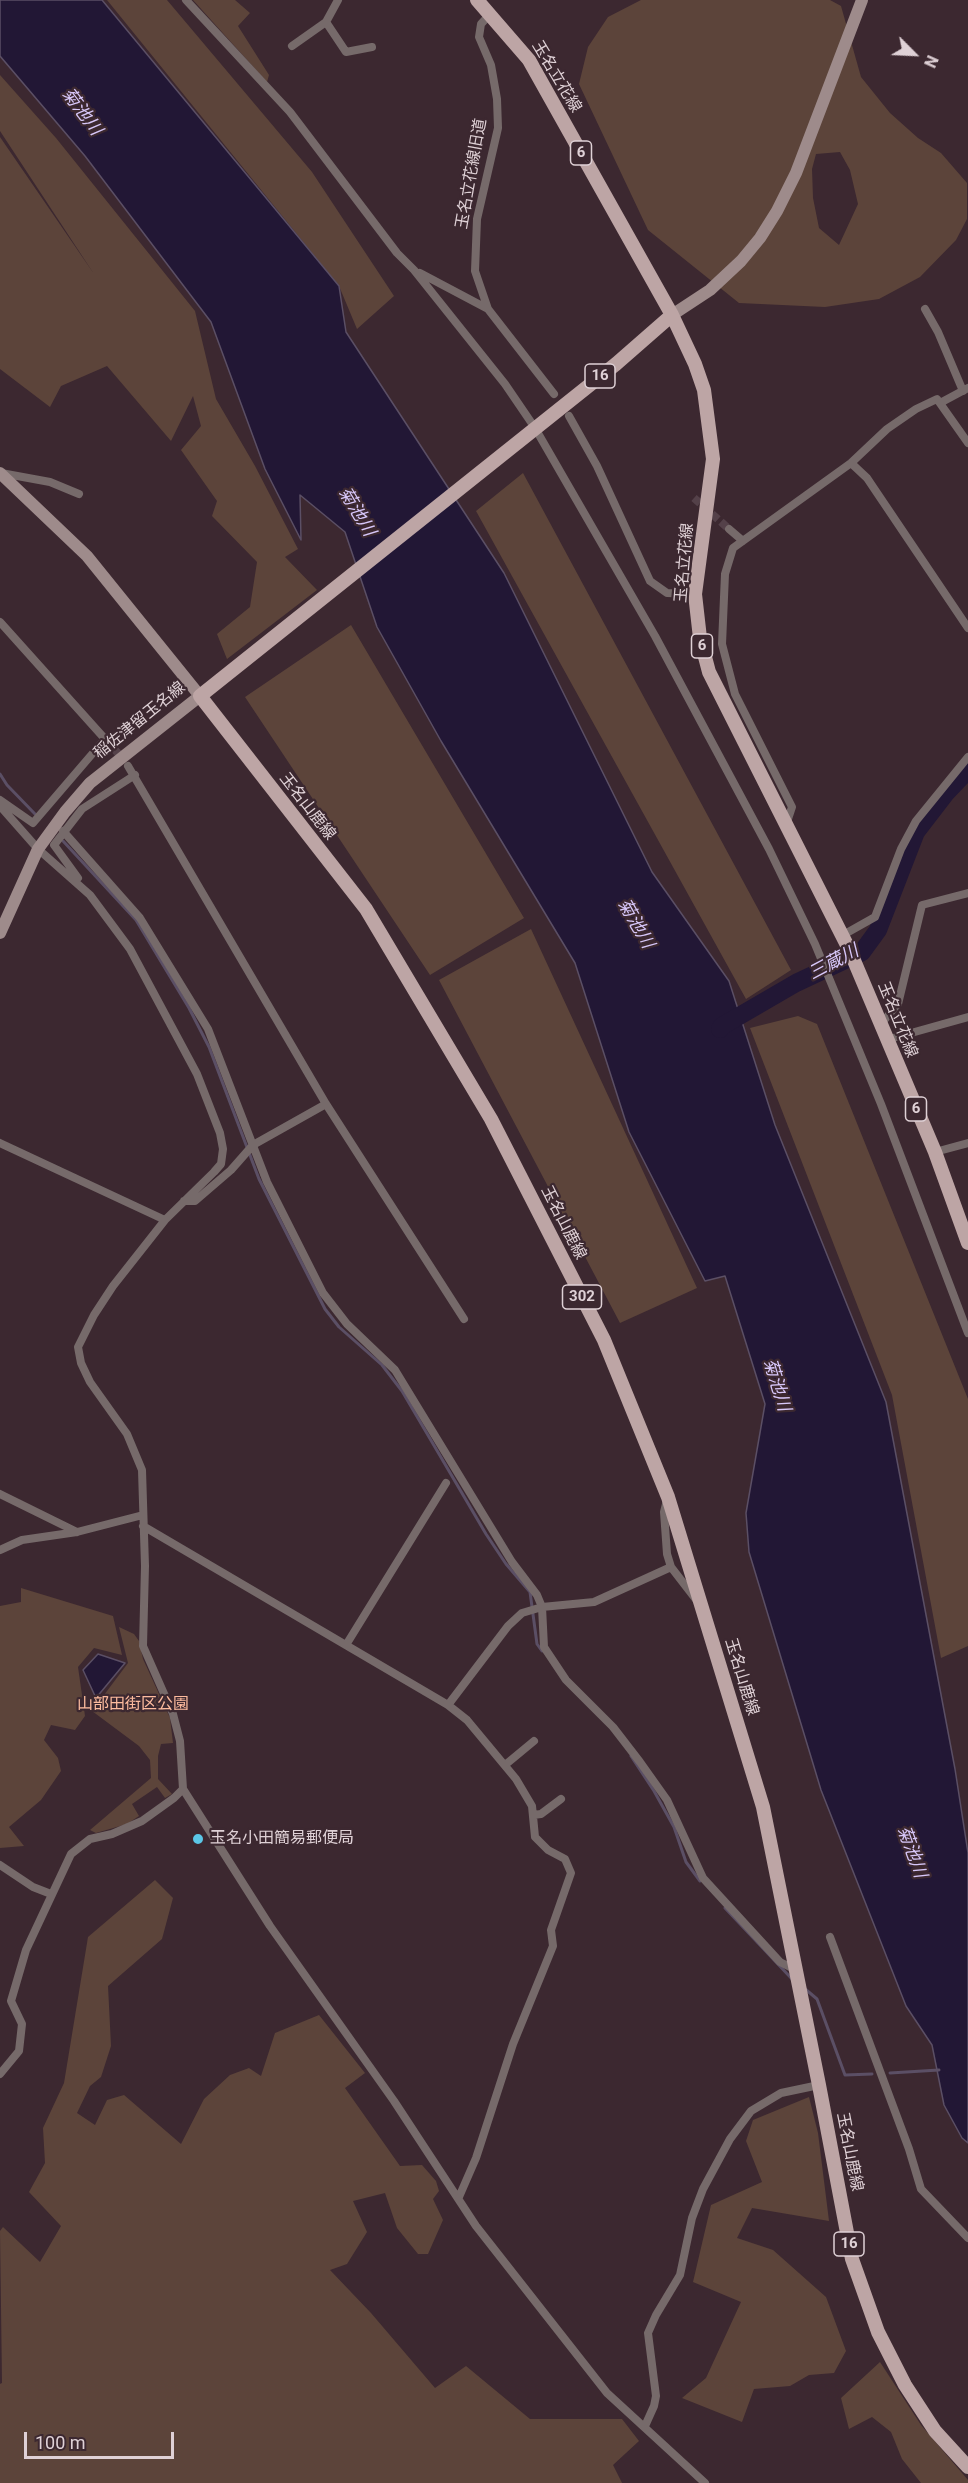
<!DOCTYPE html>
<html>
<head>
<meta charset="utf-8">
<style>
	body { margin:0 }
	#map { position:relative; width:968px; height:2483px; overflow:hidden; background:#3c2830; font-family:Roboto,sans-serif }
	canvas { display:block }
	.north { position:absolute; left:884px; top:24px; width:60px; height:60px; -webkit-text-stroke:4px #3c2830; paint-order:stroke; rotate:114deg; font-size:16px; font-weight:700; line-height:24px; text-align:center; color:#dfd1d6 }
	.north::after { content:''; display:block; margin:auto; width:21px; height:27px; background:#dfd1d6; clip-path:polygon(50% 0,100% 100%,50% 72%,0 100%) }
	.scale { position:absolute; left:24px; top:2432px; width:150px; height:27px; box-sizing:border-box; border:3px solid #dfd1d6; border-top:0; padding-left:8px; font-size:18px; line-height:21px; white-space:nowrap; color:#dfd1d6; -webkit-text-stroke:4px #3c2830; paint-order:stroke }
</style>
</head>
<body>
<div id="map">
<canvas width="968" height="2483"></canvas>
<div class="north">N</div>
<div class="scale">100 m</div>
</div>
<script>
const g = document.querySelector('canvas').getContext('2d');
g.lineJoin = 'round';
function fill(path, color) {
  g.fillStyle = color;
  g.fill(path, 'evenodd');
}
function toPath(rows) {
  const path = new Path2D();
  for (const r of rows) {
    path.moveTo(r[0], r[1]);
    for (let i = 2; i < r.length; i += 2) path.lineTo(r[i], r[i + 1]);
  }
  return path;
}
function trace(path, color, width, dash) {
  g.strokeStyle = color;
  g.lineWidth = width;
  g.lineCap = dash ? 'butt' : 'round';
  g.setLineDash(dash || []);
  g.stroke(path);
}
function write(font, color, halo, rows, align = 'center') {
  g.font = font + ' Roboto,"Noto Sans JP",sans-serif';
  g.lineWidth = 4.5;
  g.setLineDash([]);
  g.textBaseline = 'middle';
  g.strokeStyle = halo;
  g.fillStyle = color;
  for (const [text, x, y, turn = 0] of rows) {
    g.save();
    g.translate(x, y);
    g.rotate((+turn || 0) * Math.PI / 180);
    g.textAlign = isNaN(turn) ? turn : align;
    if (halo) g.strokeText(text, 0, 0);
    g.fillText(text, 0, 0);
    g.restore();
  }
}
const green = toPath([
	[107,0,167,0,312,172,394,296,357,329,339,286],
	[193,0,235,0,250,13,238,26,269,75,267,82],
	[641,0,830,0,841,6,861,77,890,113,918,138,941,153,967,183,967,219,956,240,920,277,879,299,825,307,739,303,648,230,579,84,588,47,608,17],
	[840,152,850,170,858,204,839,245,819,228,813,198,812,169,816,154],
	[0,75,56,138,195,311,216,399,255,466,298,549,285,557,317,590,227,659,217,634,250,607,257,562,212,516,217,501,181,450,201,426,193,396,171,441,107,366,61,386,50,407,0,369,0,137,94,274,0,131],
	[523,473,791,970,746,999,476,511],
	[351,625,524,918,430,975,245,697],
	[531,929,697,1288,620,1323,439,980],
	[798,1016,817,1024,968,1399,968,1646,941,1658,892,1395,750,1028],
	[21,1588,113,1616,122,1655,94,1648,78,1667,85,1716,75,1730,51,1725,44,1740,58,1758,61,1771,41,1800,9,1827,24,1846,0,1848,0,1606,21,1602],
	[119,1627,134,1634,139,1641,143,1659,170,1718,173,1743,161,1744,158,1756,158,1779,172,1794,165,1798,157,1787,132,1804,139,1816,127,1824,96,1833,90,1830,151,1778,150,1760,139,1746,92,1711,128,1663],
	[155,1880,173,1898,162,1939,108,1986,111,2046,101,2077,90,2086,77,2113,95,2125,107,2100,124,2095,181,2144,204,2099,230,2075,249,2068,261,2076,275,2033,319,2015,365,2073,345,2088,400,2166,422,2165,436,2181,439,2191,433,2199,443,2220,428,2254,418,2254,397,2228,385,2193,353,2201,367,2232,347,2264,330,2270,371,2313,435,2388,466,2366,530,2419,622,2419,639,2441,613,2465,622,2483,0,2483,0,2384,2,2383,0,2231,3,2227,40,2262,61,2226,29,2192,45,2163,43,2128,64,2083,88,1937],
	[809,2097,818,2133,829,2221,752,2208,737,2238,773,2250,826,2297,846,2351,834,2373,809,2375,790,2386,754,2389,742,2422,682,2398,706,2378,741,2302,693,2282,711,2205,762,2182,746,2141,753,2120],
	[880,2362,921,2425,968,2480,968,2483,921,2483,902,2459,891,2432,872,2417,849,2429,841,2398]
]);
const water = toPath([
	[0,0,102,0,339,286,346,332,504,573,652,872,729,981,775,1125,886,1402,955,1769,968,1853,968,2143,962,2138,944,2105,932,2045,906,2006,821,1790,749,1552,746,1513,765,1404,725,1276,705,1281,629,1132,575,963,441,741,377,627,345,532,300,495,301,540,265,469,211,322,85,156,0,56,0,0],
	[98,1654,125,1663,96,1698,83,1670,98,1654]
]);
const stream = toPath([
	[0,774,7,785,35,814],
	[63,841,136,920,189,1008,209,1047,259,1179,325,1309,339,1327,382,1365,402,1391,486,1534,506,1564,530,1592,537,1644,542,1651],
	[631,1756,654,1791,674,1827,686,1862,700,1881],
	[725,1908,792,1979],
	[804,1988,817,1999,845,2075,872,2074],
	[890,2073,939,2070]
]);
const river = toPath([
	[720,1029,722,1026,796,983,862,952,878,930,916,832,946,793,968,770]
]);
const streetTunnel = toPath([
	[694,498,729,529],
	[105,739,125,761]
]);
const street = toPath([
	[186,0,290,112,397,253,414,270,505,384,535,428,655,636,769,849,815,944,881,1104,968,1333],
	[338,0,326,22,346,52,372,47],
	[491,13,481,24,479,37,491,65,497,99,498,128,477,219,475,271,488,309,554,394],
	[292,46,326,22],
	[420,273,488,309],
	[925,309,938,332,963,391],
	[940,403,968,388],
	[569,416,597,466,650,581,667,593,695,594],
	[851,463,867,478,968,628],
	[1,473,50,482,79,494],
	[729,529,743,541],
	[0,622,105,739,33,823,0,800],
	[128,766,326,1104,464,1319],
	[0,806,38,849,90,895,130,949,197,1074,220,1133,223,1149,221,1164,214,1172,165,1220,113,1286,94,1315,78,1347,81,1363,90,1382,127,1434,142,1470,145,1566,143,1646,173,1714,180,1741,183,1789,270,1926,394,2101,476,2226,607,2393,705,2483],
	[787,822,792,807,735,694,722,644,725,574,733,548,851,463,887,429,916,409,937,399,968,443],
	[63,831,140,918,208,1029,267,1182,323,1293,347,1324,395,1370,512,1562,537,1595,542,1607,544,1647,566,1680,613,1727,640,1762,667,1800,703,1878,780,1962,796,1970],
	[78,878,54,845,82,809,135,775],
	[843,935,875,917,901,849,916,821,968,757],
	[880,1025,898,1004,922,905,968,893],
	[886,1040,968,1017],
	[0,1143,165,1220],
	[935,1152,968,1143],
	[184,1201,195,1201,231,1170,253,1145,326,1104],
	[0,1494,77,1532],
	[143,1526,448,1705,467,1720,516,1779,532,1806,535,1837,548,1850,565,1859,571,1873,551,1930,553,1946,513,2044,476,2158,459,2197],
	[0,1550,22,1540,77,1532,143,1515],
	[671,1567,698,1602],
	[346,1645,446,1483],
	[448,1705,508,1626,522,1613,542,1607,594,1602,671,1567,667,1554,664,1512,667,1500],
	[505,1765,534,1741],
	[533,1815,541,1814,561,1799],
	[0,1865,33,1887,51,1894],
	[830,1937,909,2149,921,2189,968,2238],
	[0,2074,19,2051,22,2024,11,2001,26,1950,71,1854,90,1839,112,1834,142,1821,174,1798,183,1789],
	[645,2426,654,2406,656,2396,648,2333,656,2315,680,2275,692,2218,703,2189,730,2139,751,2111,781,2093,819,2085]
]);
const secondary = toPath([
	[672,315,710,290,741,261,760,238,777,211,796,173,862,0],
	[0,473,87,556,200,696,90,783,65,812,38,849,0,933]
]);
const primary = toPath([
	[477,0,529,60,672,315,695,364,704,390,713,459,695,594,700,638,709,672,850,951,935,1152,968,1243],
	[672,315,616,364,200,696,366,909,491,1119,604,1340,668,1497,763,1807,819,2085,852,2259,878,2332,905,2385,935,2431,968,2467]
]);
const markers = [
	[198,1839,6,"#5bc7e7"]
];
const shields = [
	[581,153,21],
	[600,376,30],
	[702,646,21],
	[916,1109,21],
	[582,1297,39],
	[849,2244,30]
];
const shieldNames = [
	["6",581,153],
	["16",600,376],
	["6",702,646],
	["6",916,1109],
	["302",582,1297],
	["16",849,2244]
];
const streetNames = [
	["玉名立花線",556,77,59],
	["玉名立花線旧道",472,174,-80],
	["玉名立花線",685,563,-85],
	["稲佐津留玉名線",140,721,-39],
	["玉名山鹿線",307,807,52],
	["玉名立花線",897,1020,68],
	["玉名山鹿線",563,1223,63],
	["玉名山鹿線",741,1677,73],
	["玉名山鹿線",849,2152,79]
];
const parkNames = [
	["山部田街区公園",133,1705]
];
const poiNames = [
	["玉名小田簡易郵便局",210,1839]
];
const waterNames = [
	["菊池川",81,112,53],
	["菊池川",356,512,59],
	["菊池川",635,924,60],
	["三蔵川",834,963,-28],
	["菊池川",776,1385,73],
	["菊池川",911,1852,70]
];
fill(green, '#5c443a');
fill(water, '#221735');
trace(water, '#5b4f65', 1.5);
trace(stream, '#5b4f65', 3);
trace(river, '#221735', 18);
trace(streetTunnel, '#544149', 8, [8, 4]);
trace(street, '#766a6a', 8);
trace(secondary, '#9e8b8b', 12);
trace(primary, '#bda5a5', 14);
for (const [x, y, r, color] of markers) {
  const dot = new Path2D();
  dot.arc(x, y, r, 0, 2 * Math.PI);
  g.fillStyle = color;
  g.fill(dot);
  trace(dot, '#3c2830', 2);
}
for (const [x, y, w] of shields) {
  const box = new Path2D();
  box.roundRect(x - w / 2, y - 12, w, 24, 4.5);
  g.fillStyle = '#3c2830';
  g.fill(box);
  trace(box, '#dfd1d6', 1.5);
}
write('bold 15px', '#dfd1d6', null, shieldNames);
write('16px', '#dfd1d6', '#3c2830', streetNames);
write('16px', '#fdbb9e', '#3c2830', parkNames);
write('16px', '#dfd1d6', '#3c2830', poiNames, 'left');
write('italic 18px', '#d7c7f9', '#3c2830', waterNames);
</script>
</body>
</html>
